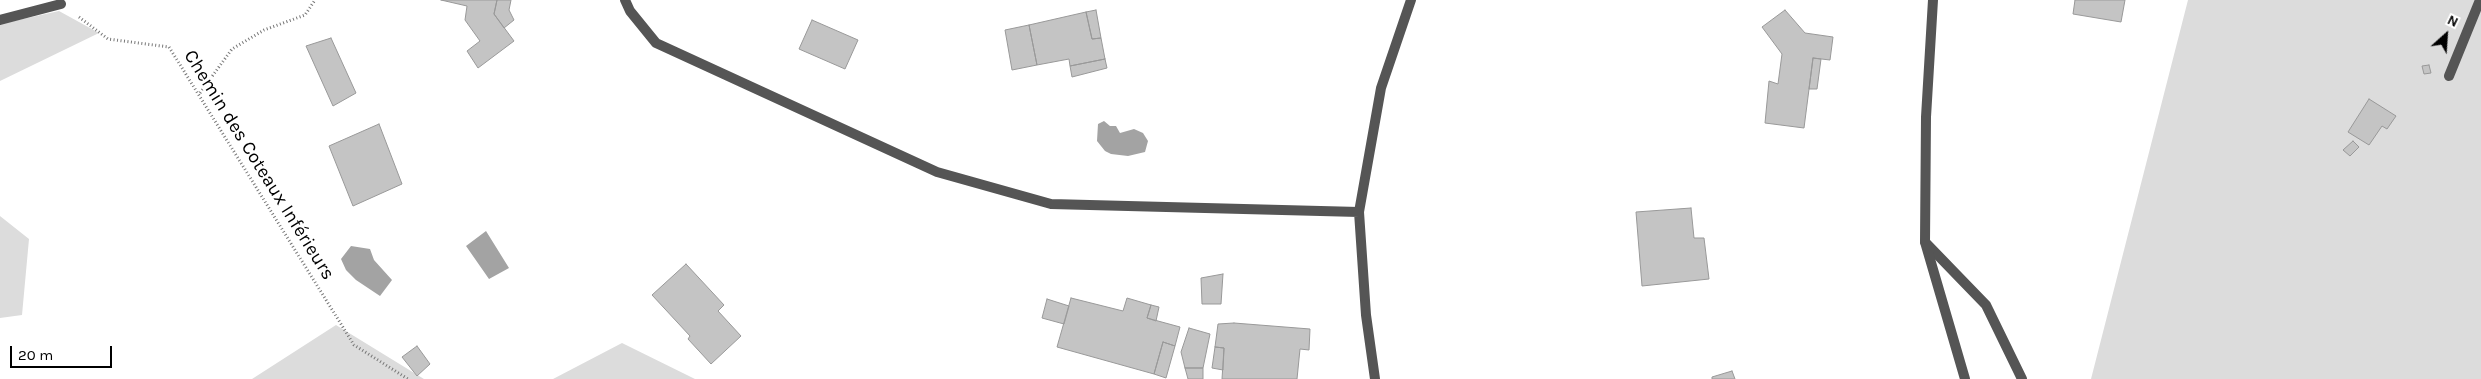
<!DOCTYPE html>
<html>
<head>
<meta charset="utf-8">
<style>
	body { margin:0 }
	#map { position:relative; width:2481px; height:379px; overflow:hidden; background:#fff; font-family:Karla,sans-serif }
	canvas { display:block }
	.north { position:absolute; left:2421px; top:10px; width:50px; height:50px; -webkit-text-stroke:4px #fff; paint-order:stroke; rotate:26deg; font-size:14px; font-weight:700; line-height:20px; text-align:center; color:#000 }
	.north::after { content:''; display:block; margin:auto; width:18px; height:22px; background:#000; clip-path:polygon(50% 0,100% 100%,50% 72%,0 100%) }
	.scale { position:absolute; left:10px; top:346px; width:102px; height:22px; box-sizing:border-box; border:2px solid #000; border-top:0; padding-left:6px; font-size:15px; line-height:18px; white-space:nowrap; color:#000; -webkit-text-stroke:4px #fff; paint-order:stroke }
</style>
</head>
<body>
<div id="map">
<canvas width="2481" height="379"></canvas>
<div class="north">N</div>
<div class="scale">20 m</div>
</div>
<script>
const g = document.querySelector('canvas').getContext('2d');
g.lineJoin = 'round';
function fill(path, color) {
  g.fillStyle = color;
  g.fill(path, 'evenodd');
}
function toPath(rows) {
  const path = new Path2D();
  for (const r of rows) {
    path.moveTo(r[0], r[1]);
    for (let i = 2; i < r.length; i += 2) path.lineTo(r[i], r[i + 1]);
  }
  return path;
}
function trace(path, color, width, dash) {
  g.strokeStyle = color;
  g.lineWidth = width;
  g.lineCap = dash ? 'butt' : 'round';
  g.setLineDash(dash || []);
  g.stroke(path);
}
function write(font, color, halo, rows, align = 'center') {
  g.font = font + ' Karla,sans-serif';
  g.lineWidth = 5;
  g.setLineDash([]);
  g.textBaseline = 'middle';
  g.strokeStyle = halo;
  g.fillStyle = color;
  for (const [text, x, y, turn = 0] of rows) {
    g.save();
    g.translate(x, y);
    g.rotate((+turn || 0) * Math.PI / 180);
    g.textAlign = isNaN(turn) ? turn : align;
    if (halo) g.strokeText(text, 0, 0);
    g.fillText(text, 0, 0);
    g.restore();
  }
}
const green = toPath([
	[2188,0,2481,0,2481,379,2091,379],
	[59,11,99,33,0,81,0,24],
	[0,216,29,239,22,315,0,318],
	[336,325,424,379,252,379],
	[622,343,695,379,553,379]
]);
const water = toPath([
	[1104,121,1110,126,1116,126,1120,133,1134,129,1143,133,1148,141,1145,152,1128,156,1111,154,1105,151,1097,141,1098,124],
	[486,231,509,268,489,279,466,246],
	[351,246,370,249,374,260,392,280,380,296,356,280,346,270,341,259]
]);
const building = toPath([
	[441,0,497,0,494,14,514,41,478,68,467,51,480,41,465,20,467,6,441,0],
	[497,0,511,0,509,10,514,20,504,28,494,14,497,0],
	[2075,0,2125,0,2121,22,2073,14,2075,0],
	[1096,10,1101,38,1092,39,1086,12,1096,10],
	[1785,10,1805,33,1833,37,1830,60,1813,58,1804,128,1765,123,1769,81,1778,84,1782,54,1762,27,1785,10],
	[1086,12,1092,39,1101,38,1105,59,1070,66,1069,59,1037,65,1029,25,1086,12],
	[812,20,858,40,845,69,799,49,812,20],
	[1029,25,1037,65,1012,70,1005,30,1029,25],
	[331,38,356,93,333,106,306,46,331,38],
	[1813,58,1821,59,1817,89,1809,89,1813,58],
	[1105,59,1107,68,1072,77,1070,66,1105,59],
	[2429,65,2431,73,2424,74,2422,66,2429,65],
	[2369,99,2396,116,2387,129,2382,126,2369,145,2348,132,2369,99],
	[379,124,402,184,353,206,329,146,379,124],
	[2353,141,2359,147,2350,156,2343,150,2353,141],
	[1691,208,1694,238,1704,238,1709,279,1642,286,1636,212,1691,208],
	[686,264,724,305,718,311,741,336,711,364,688,339,690,336,652,295,686,264],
	[1223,274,1221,304,1202,304,1201,278,1223,274],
	[1071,298,1123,311,1127,298,1151,305,1147,318,1180,327,1175,346,1163,342,1154,374,1057,347,1071,298],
	[1047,299,1069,306,1064,324,1042,318,1047,299],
	[1151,305,1159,307,1156,321,1147,318,1151,305],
	[1234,323,1310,329,1309,350,1300,349,1297,379,1222,379,1224,348,1215,347,1218,324,1234,323],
	[1189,328,1210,334,1203,368,1185,368,1181,352,1189,328],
	[1163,342,1175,346,1166,378,1154,374,1163,342],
	[417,346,430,364,417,376,402,357,417,346],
	[1215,347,1224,348,1223,370,1212,368,1215,347],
	[1185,368,1203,368,1203,379,1188,379,1185,368],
	[1732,371,1735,379,1712,379,1712,377,1732,371]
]);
const path = toPath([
	[79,17,108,39,169,47,354,345,408,379],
	[200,93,232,49,264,30,305,15,315,0]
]);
const service = toPath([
	[1925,242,1986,305,2022,379]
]);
const minor = toPath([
	[625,0,630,11,656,43,937,172,1051,204,1359,212],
	[0,20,61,4],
	[2449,76,2480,0],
	[1375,379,1366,315,1359,212,1381,88,1411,0]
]);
const tertiary = toPath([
	[1933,0,1926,117,1925,242,1965,379]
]);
const streetNames = [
	["Chemin des Coteaux Inférieurs",259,165,58]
];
fill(green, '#dcdcdc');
fill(water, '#a3a3a3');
fill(building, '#c4c4c4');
trace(building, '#999', 1);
trace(path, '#777', 3, [1, 2.5]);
trace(service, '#555', 10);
trace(minor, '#555', 10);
trace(tertiary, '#555', 10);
write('19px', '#000', '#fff', streetNames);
</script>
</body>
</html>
